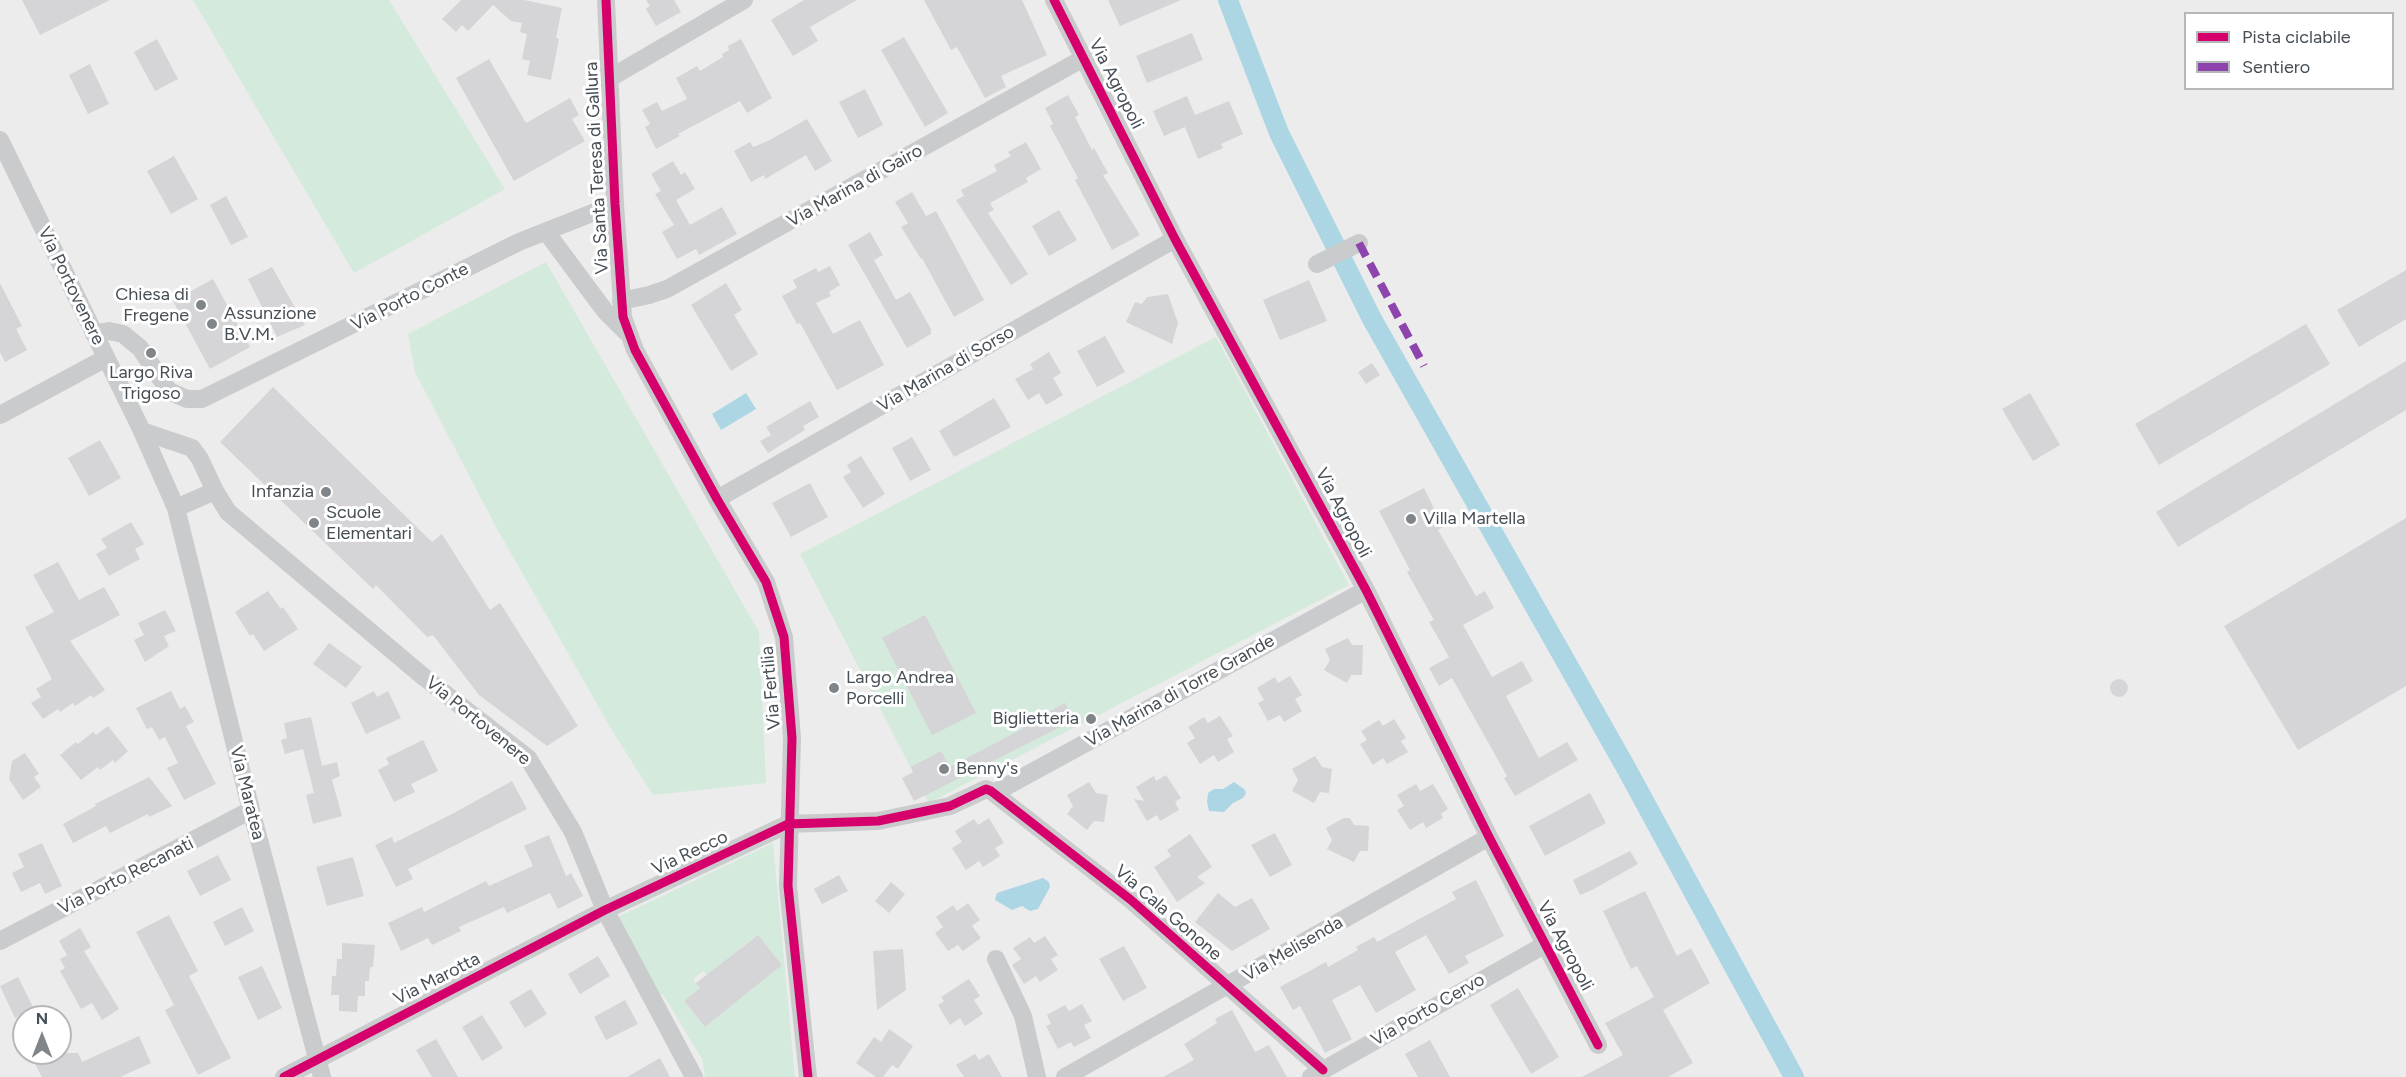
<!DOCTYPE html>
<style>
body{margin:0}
#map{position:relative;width:2406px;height:1077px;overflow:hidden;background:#edecec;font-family:Figtree,sans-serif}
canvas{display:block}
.legend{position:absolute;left:2184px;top:12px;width:210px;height:78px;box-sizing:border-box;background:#fff;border:2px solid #b5b8bb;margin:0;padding:8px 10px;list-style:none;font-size:18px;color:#464e56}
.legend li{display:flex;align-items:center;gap:12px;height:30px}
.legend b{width:30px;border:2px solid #b5b8bb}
.north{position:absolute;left:12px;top:1005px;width:60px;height:60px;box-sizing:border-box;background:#fff;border:2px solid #b5b8bb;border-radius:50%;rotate:0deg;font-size:16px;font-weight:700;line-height:24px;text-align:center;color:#464e56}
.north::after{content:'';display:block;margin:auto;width:21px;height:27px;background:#80858a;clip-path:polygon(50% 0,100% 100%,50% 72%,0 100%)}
</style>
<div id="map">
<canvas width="2406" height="1077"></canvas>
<ul class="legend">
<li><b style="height:8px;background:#d6006c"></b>Pista ciclabile</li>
<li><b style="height:8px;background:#8e44ad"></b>Sentiero</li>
</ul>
<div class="north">N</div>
</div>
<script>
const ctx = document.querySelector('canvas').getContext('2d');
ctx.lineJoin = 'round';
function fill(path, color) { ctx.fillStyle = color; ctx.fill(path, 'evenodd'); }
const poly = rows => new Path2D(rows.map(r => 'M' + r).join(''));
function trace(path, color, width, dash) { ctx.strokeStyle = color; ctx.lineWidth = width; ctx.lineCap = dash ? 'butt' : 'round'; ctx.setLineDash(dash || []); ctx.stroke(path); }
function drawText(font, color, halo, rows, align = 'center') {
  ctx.font = font + ' Figtree,sans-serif'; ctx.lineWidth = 6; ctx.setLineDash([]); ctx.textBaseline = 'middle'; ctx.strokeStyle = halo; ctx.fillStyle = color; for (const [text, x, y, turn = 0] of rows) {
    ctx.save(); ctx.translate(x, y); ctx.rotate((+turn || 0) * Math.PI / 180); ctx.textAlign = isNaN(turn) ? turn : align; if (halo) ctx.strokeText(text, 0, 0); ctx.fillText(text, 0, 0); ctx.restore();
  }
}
const green = poly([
 [193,0,389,0,505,189,354,273],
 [546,262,759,632,766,783,653,795,613,732,496,527,415,372,408,334],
 [1216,337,1349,585,929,803,800,554],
 [773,843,795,1077,705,1077,702,1059,664,996,653,990,618,917],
 [757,935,782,965,705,1027,684,1001,700,988,693,979,703,971,707,975]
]);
const water = poly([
 [746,393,756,409,721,430,712,414],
 [1234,782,1244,789,1246,793,1243,798,1233,803,1224,812,1209,811,1207,802,1208,793,1214,789,1223,789],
 [1043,878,1049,882,1050,887,1038,909,1030,911,1022,906,1012,910,995,900,997,893]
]);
const canal = poly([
 [1228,0,1279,133,1372,319,1625,766,1794,1077]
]);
const building = poly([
 [22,0,110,0,40,35],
 [461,0,524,0,562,8,556,38,559,39,551,80,527,75,530,61,522,59,527,34,520,32,522,23,511,21,493,5,468,31,462,25,456,32,442,19],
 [646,0,674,0,681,12,656,26,646,9,650,6],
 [804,0,857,0,810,27,818,41,793,56,771,20],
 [924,0,1022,0,1047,55,1001,76,1006,87,985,98,957,47,951,50],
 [1108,0,1181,0,1120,26],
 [1192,33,1203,60,1147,83,1136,56],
 [904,37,948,113,925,127,881,50],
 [157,39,178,79,155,91,134,52],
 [741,39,772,98,747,113,740,101,678,134,680,136,656,149,645,127,650,124,642,110,657,102,662,111,687,99,676,78,697,66,700,71,723,57,722,54,729,50,728,46],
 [489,59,526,123,570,98,579,115,572,119,585,141,514,181,456,78],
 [90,64,109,104,88,114,69,75],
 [865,89,883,125,858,138,839,102],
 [1068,95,1079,115,1075,117,1092,150,1094,148,1108,173,1103,175,1140,235,1112,250,1075,180,1078,178,1050,126,1053,124,1045,108],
 [1187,96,1195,115,1229,101,1243,134,1221,144,1223,148,1198,159,1185,127,1164,136,1153,111],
 [807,119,832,161,815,171,806,155,765,179,764,175,751,182,734,151,750,142,753,147,768,141],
 [1026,142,1041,169,1026,178,1028,182,990,203,994,210,988,213,1028,274,1011,285,956,200,964,196,961,190,997,171,994,165,1011,156,1008,152],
 [174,156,198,199,171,214,147,171],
 [673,161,681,175,685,172,695,189,676,200,690,225,722,207,737,234,699,255,696,249,677,259,662,232,674,225,655,194,661,191,651,174],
 [912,192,926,216,936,211,984,300,954,317,922,258,921,259,901,227,908,223,895,202],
 [226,196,248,237,231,245,210,205],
 [1059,210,1077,240,1049,256,1032,226],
 [870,232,883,255,874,260,896,300,910,292,931,329,931,334,907,348,848,245],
 [830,266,840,285,829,292,831,296,816,303,833,334,860,320,884,365,837,390,800,323,797,324,782,296,797,288,793,280,816,268,818,272],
 [272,267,305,325,277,337,248,279],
 [2406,270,2406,319,2359,347,2337,310],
 [213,279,250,347,210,369,173,301],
 [1309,280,1327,321,1280,340,1263,300],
 [0,283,22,326,16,329,27,350,5,362,0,352],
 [726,283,742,310,734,315,758,354,731,371,691,305],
 [1168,294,1178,323,1172,344,1126,322,1135,302,1142,304,1147,297],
 [2306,324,2330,364,2159,465,2135,424],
 [1105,336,1125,372,1097,387,1077,351],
 [1049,352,1061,373,1053,378,1063,395,1046,405,1039,393,1028,400,1015,379,1033,369,1030,364],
 [2406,361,2406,410,2178,547,2156,512],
 [1372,363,1380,375,1366,384,1358,372],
 [273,387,432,542,442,534,490,610,500,603,578,726,547,746,479,695,433,635,427,637,376,585,373,589,220,442],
 [2030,393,2060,445,2033,461,2002,409],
 [994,398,1011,427,954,457,939,431],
 [810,401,819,417,803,426,805,430,768,453,760,441,771,435,766,427],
 [912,437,931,470,910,481,892,448],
 [100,440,121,478,89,496,68,458],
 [861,456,885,494,863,508,843,477,851,472,847,465],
 [810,483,828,517,791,537,772,503],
 [1424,488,1443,527,1438,530,1476,596,1485,591,1494,608,1463,625,1492,677,1522,661,1533,681,1506,696,1539,758,1567,742,1578,760,1515,796,1504,778,1507,776,1452,678,1439,686,1429,668,1449,657,1429,622,1434,620,1407,572,1410,570,1379,511],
 [2406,518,2406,686,2298,750,2224,626],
 [131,522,144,544,135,549,140,559,109,576,96,554,107,548,101,539],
 [58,562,79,600,104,587,120,615,70,641,105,690,93,698,91,695,75,706,73,703,60,712,58,709,43,719,31,703,41,697,36,689,52,679,25,627,54,612,33,575],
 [268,591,281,609,283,607,298,629,264,651,253,634,250,636,235,612],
 [165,610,176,631,164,636,169,646,145,662,134,640,144,635,138,623],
 [925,615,976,713,932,735,882,638],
 [1348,638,1352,645,1363,645,1362,675,1351,675,1347,683,1324,670,1330,660,1325,649],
 [329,643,362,667,346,688,313,664],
 [1290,676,1302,695,1295,699,1302,711,1284,722,1280,715,1268,721,1258,703,1264,700,1257,688,1275,677,1278,683],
 '2110 688a9 9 0 1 1 18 0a9 9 0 1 1-18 0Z',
 [171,691,180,709,185,706,194,722,186,726,216,784,184,800,167,768,178,763,165,737,159,740,152,727,147,729,136,708],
 [374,691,377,697,388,691,401,718,366,734,351,703],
 [1065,703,1074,720,914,801,902,778,913,772,911,767,941,751,950,767,1024,728,1023,726],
 [1220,716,1233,736,1227,739,1234,752,1218,762,1214,755,1200,764,1187,743,1195,738,1188,727,1204,717,1208,723],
 [311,717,322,766,337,762,340,776,332,780,342,816,313,824,306,795,314,793,303,749,285,754,281,740,287,738,284,723],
 [1394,719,1406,738,1401,741,1408,752,1387,764,1383,758,1373,765,1360,744,1367,740,1361,731,1379,720,1383,726],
 [108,726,128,751,115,763,113,760,100,770,98,767,81,780,60,755,76,742,78,744,93,732,96,735],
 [423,740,438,771,411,784,415,792,394,802,378,770,389,764,386,758],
 [25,753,39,774,34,777,41,787,23,800,9,779,12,761],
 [1315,756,1322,767,1332,769,1329,793,1320,792,1314,803,1292,791,1298,780,1292,769],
 [1166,775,1181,798,1175,802,1179,810,1160,821,1157,815,1147,821,1134,799,1144,801,1136,787,1154,776,1156,781],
 [149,777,172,806,149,817,148,814,110,833,106,826,73,843,63,824,96,806,95,804],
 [512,781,527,809,408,869,413,879,396,887,375,845,392,837,394,843,452,814],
 [1089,782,1096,793,1108,795,1104,822,1094,821,1087,830,1067,814,1073,806,1067,795],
 [1416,784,1420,791,1433,784,1448,809,1441,814,1443,818,1426,828,1423,822,1410,830,1397,810,1404,806,1397,795],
 [1590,793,1606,823,1545,856,1529,826],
 [989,818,1004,843,995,848,1000,856,983,867,979,861,966,870,952,848,962,842,955,831,974,819,978,825],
 [1344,818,1350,818,1354,825,1369,826,1368,851,1360,851,1354,862,1327,849,1332,840,1326,828],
 [1275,833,1292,865,1270,877,1251,845],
 [1190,834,1212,867,1197,877,1205,883,1177,902,1154,867,1171,856,1167,850],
 [549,835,566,876,571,873,583,896,558,909,550,893,507,913,504,907,459,927,461,931,432,945,428,938,401,951,388,923,422,907,424,912,486,881,489,886,533,866,524,846],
 [42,843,62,886,45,894,40,883,21,892,12,873,24,867,18,854],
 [1630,851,1638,864,1592,890,1580,895,1573,880],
 [218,855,231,880,200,896,187,871],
 [353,857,364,896,327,906,316,867],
 [839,875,848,891,822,904,814,889],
 [1476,880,1504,936,1465,956,1469,963,1449,974,1426,935,1395,952,1416,990,1376,1013,1360,985,1332,1000,1352,1039,1325,1053,1300,1006,1293,1010,1280,987,1326,962,1328,967,1358,950,1356,947,1374,937,1377,942,1456,899,1452,892],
 [891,882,905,894,889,913,875,901],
 [1645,891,1677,956,1691,948,1710,983,1663,1010,1693,1063,1668,1077,1582,1077,1623,1055,1605,1023,1654,997,1637,966,1631,969,1603,911],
 [1218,893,1235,907,1252,898,1270,929,1232,951,1195,922],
 [968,903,980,920,972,926,981,938,963,951,958,945,948,951,935,933,943,927,936,917,953,905,957,911],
 [242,907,254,931,225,946,213,922],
 [169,915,198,971,189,976,231,1058,198,1075,165,1010,174,1005,136,932],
 [80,928,91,947,84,951,119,1009,102,1020,92,1003,81,1009,60,971,65,968,60,959,67,955,59,941],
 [758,935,782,965,705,1027,684,1001,700,988,696,983],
 [1045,936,1058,955,1051,959,1058,970,1040,982,1036,976,1024,984,1012,965,1021,959,1013,948,1030,937,1034,943],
 [342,943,375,945,373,967,370,967,369,981,365,981,365,996,358,996,357,1012,339,1011,339,995,331,995,332,976,336,976,337,959,342,959],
 [1124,946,1147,988,1123,1001,1099,959],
 [903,949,906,990,877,1010,873,951],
 [598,956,610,976,580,994,568,974],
 [262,966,282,1008,258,1020,238,977],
 [18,977,34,1009,15,1018,0,986],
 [969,979,980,996,974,1000,983,1014,965,1026,960,1018,950,1025,938,1005,944,1001,941,997],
 [1518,988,1559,1057,1531,1074,1490,1005],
 [531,989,547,1014,525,1028,509,1002],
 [625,1000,638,1024,606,1040,594,1017],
 [1082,1004,1092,1021,1084,1025,1091,1038,1074,1047,1071,1042,1058,1049,1046,1026,1051,1024,1047,1015,1065,1005,1069,1011],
 [1232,1010,1255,1052,1269,1045,1287,1077,1163,1077,1194,1060,1184,1044,1217,1023,1215,1019],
 [482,1015,503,1048,482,1061,462,1027],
 [889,1029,913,1046,898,1069,892,1065,883,1077,876,1077,856,1063,874,1037,881,1042],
 [139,1036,151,1063,120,1077,42,1077,29,1053,78,1053,82,1062],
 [436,1039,458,1077,432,1077,416,1050],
 [1430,1040,1450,1077,1418,1077,1405,1054],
 [975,1054,979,1060,989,1054,1002,1077,964,1077,956,1065],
 [660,1058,670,1077,627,1077]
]);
const minor = poly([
 [606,0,615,204,623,317,635,350,717,499,766,582,784,637,792,738,788,886,808,1077],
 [1054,0,1175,239,1366,590,1489,837,1598,1045],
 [610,78,744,0],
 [0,140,142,431,176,508,251,810,322,1077],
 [547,233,605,311,626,332],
 [1317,264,1359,243],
 [621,301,649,295,667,289,1084,58],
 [94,334,109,331,123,334,140,348,169,391,187,399,202,399,519,242,615,204],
 [0,415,106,358],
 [142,431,192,448,200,459,215,491,176,508],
 [215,491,228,512,425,678,528,758,573,832,605,910,694,1077],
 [717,499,1175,239],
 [994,793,1366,590],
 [0,941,251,810],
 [996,959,1023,1016,1037,1077],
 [284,1077,605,910,788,824,878,821,950,806,986,789,991,791,1131,900,1323,1070],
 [1065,1077,1489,837],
 [1311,1077,1546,944]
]);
const quiet = poly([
 [1359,243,1424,366]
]);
const cycleway = poly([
 [606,0,615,204,623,317,635,350,717,499,766,582,784,637,792,738,788,886,808,1077],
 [1054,0,1175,239,1366,590,1489,837,1598,1045],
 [284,1077,605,910,788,824,878,821,950,806,986,789,991,791,1131,900,1323,1070]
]);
const markers = [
 [201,305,6,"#80858a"],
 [212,324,6,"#80858a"],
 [151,353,6,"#80858a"],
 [326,492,6,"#80858a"],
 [1411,519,6,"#80858a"],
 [314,523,6,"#80858a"],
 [834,688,6,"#80858a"],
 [1091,719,6,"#80858a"],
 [944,769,6,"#80858a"]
];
const streetNames = [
 ["Via Agropoli",1116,84,63],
 ["Via Santa Teresa di Gallura",597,168,-93],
 ["Via Marina di Gairo",855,186,-29],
 ["Via Portovenere",71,286,64],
 ["Via Porto Conte",410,297,-27],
 ["Via Marina di Sorso",946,369,-30],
 ["Via Agropoli",1343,513,62],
 ["Via Fertilia",771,688,-95],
 ["Via Marina di Torre Grande",1180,691,-29],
 ["Via Portovenere",478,721,39],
 ["Via Maratea",247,793,76],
 ["Via Recco",690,853,-25],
 ["Via Porto Recanati",126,876,-27],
 ["Via Cala Gonone",1168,913,41],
 ["Via Agropoli",1565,946,62],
 ["Via Melisenda",1293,949,-30],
 ["Via Marotta",437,979,-27],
 ["Via Porto Cervo",1428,1010,-30]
];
const poiNames = [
 ["Chiesa di",189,295,"right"],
 ["Fregene",189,316,"right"],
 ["Assunzione",224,314],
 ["B.V.M.",224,335],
 ["Largo Riva",151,373,"center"],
 ["Trigoso",151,394,"center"],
 ["Infanzia",314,492,"right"],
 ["Scuole",326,513],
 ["Elementari",326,534],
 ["Villa Martella",1423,519],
 ["Largo Andrea",846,678],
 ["Porcelli",846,699],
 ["Biglietteria",1079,719,"right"],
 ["Benny's",956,769]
];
fill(green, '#d3eadd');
fill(water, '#acd6e4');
trace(canal, '#acd6e4', 20);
fill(building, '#d5d4d7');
trace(minor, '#c9cbcd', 18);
trace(quiet, '#8e44ad', 8, [15, 8]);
trace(cycleway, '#d6006c', 9);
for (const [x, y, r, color] of markers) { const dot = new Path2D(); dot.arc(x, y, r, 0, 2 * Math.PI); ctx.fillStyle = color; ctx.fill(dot); trace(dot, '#fff', 2); }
drawText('18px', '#464e56', '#fff', streetNames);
drawText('18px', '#464e56', '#fff', poiNames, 'left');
</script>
